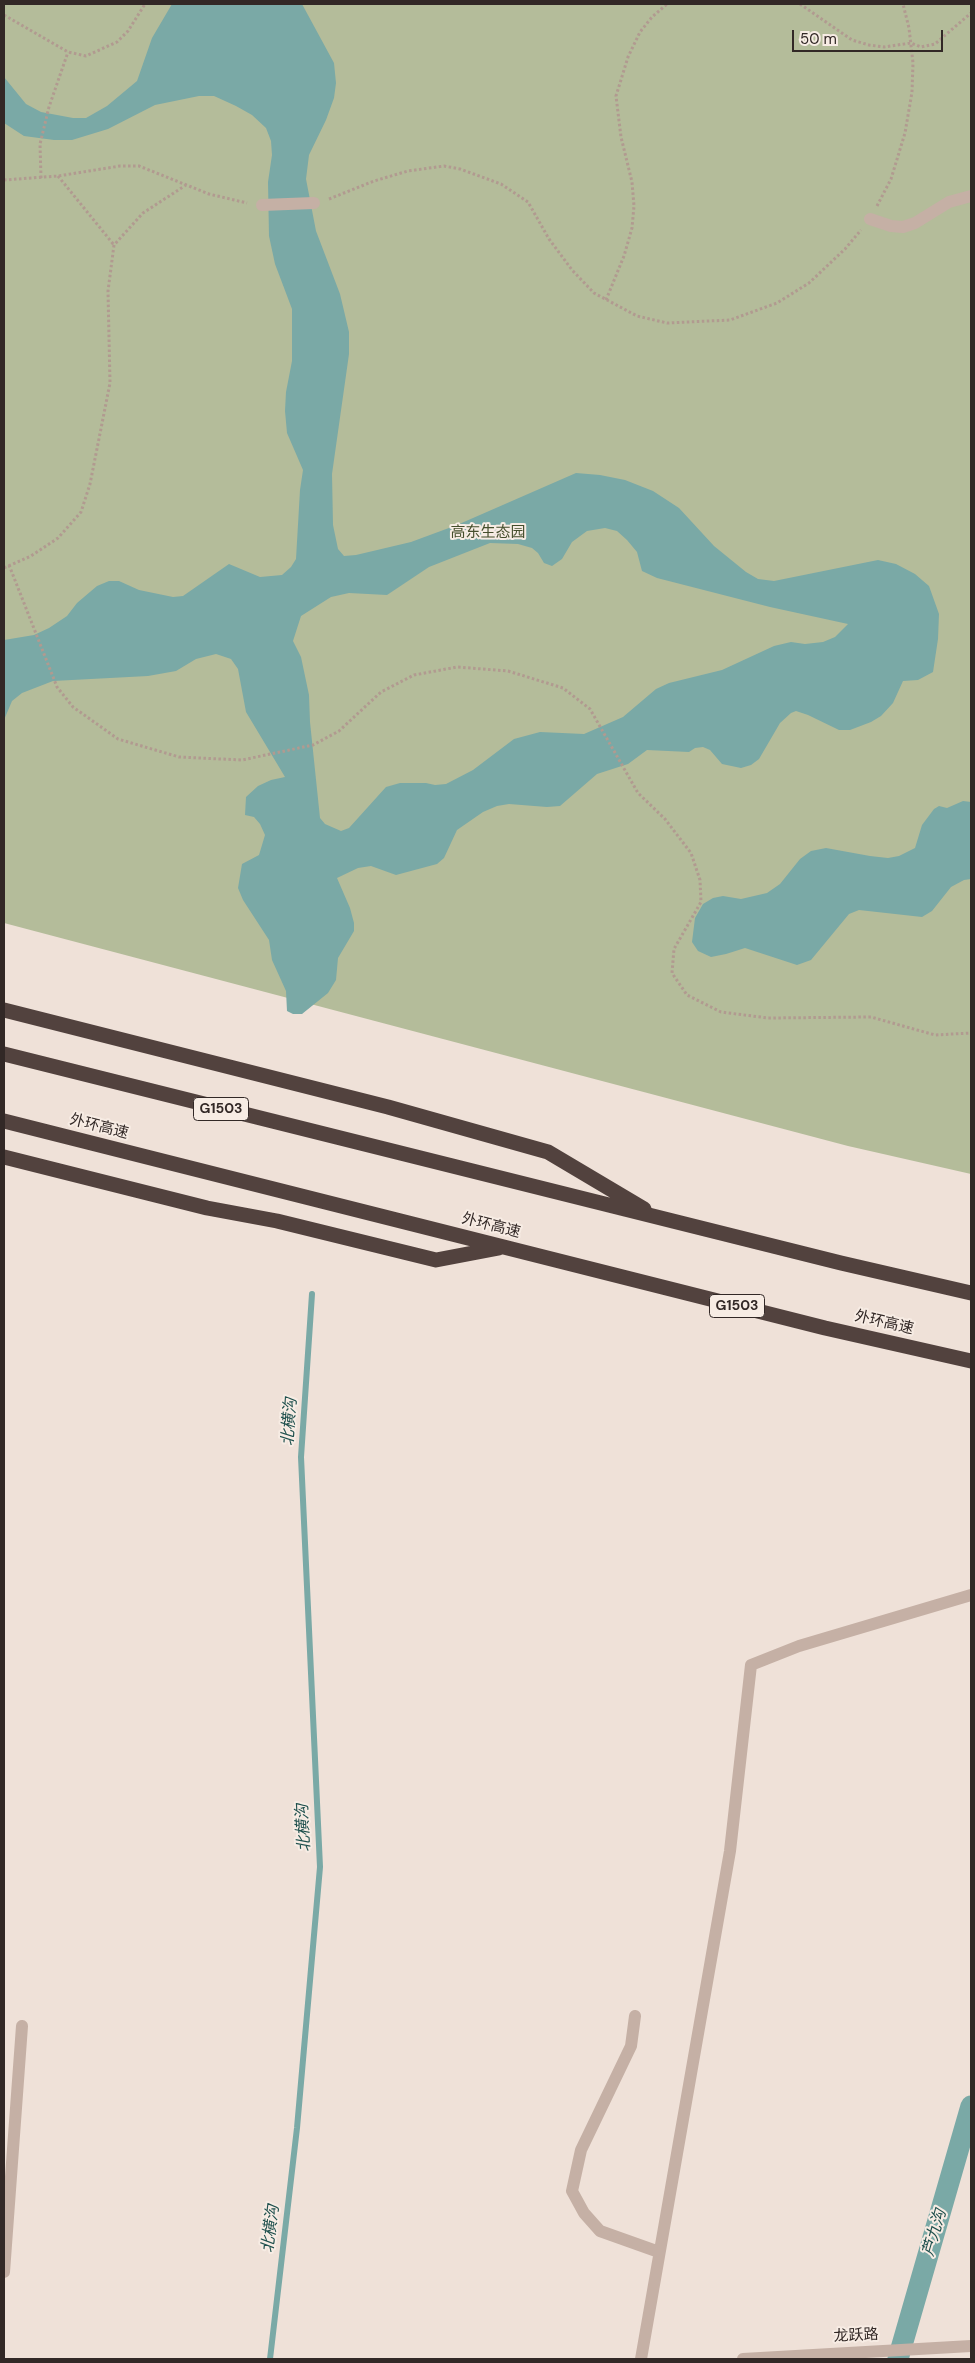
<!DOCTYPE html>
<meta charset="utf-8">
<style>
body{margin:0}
#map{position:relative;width:975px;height:2363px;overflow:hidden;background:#efe1d8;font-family:"DM Sans",sans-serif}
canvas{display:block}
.frame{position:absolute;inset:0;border:5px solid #322826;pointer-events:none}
.scale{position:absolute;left:792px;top:30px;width:151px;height:22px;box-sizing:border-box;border:2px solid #322826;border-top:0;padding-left:6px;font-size:15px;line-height:18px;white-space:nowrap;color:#322826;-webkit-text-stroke:4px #f7ece4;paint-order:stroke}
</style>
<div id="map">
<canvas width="975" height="2363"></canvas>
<div class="frame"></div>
<div class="scale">50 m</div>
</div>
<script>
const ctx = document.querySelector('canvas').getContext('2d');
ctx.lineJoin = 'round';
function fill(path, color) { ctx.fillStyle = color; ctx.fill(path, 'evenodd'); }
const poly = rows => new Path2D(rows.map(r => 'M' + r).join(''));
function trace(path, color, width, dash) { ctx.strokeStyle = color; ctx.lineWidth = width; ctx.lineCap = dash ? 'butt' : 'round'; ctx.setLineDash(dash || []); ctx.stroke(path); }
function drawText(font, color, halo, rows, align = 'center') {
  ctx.font = font + ' "DM Sans","Noto Sans SC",sans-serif'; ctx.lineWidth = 4; ctx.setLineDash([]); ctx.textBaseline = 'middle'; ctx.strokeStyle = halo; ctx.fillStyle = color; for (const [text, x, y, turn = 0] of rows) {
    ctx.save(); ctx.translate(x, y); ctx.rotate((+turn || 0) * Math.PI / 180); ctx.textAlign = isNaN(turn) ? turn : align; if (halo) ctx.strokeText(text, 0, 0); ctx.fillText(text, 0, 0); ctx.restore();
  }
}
const green = poly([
 [4,4,971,4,971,1174,848,1146,4,923]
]);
const water = poly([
 [172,4,302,4,334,63,336,83,334,98,326,120,309,155,306,179,316,231,340,294,349,332,349,354,332,474,333,525,338,549,344,556,356,555,411,542,457,525,576,473,600,475,625,480,653,491,679,508,714,546,746,572,758,579,774,581,878,560,896,564,915,574,929,586,939,614,938,639,933,672,918,680,903,681,893,703,881,716,871,722,850,730,839,730,808,715,796,711,791,713,780,723,759,759,751,765,741,768,722,764,710,750,703,747,695,748,689,752,647,750,628,764,597,774,560,806,547,807,509,804,497,806,483,812,457,830,444,858,437,864,396,875,371,866,358,868,337,878,350,908,354,923,354,931,338,958,336,980,328,993,302,1014,293,1014,287,1011,286,991,272,960,269,940,243,900,238,888,242,864,259,855,265,835,260,824,254,817,245,815,246,797,258,786,271,780,285,777,246,712,238,669,231,659,216,654,196,659,176,671,148,676,53,681,22,693,12,701,4,720,4,640,34,635,49,628,67,616,77,603,97,586,109,581,119,581,139,590,173,597,183,596,229,564,260,577,282,575,291,567,296,559,300,490,303,470,287,433,285,411,286,392,292,361,292,309,275,264,269,236,268,182,272,155,271,141,266,128,252,115,236,106,214,96,199,96,155,105,108,129,72,140,54,140,24,136,4,123,4,77,26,104,41,112,73,118,86,118,107,106,137,81,152,38],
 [605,528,617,531,627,540,637,552,642,571,657,578,770,607,848,624,835,637,823,642,805,644,791,642,774,646,722,670,669,683,656,689,623,717,584,734,540,732,514,739,473,770,446,784,435,785,426,783,400,783,386,787,349,828,341,831,325,824,320,818,310,722,309,695,301,657,293,641,301,616,331,597,349,593,387,595,429,567,490,543,518,544,532,548,538,553,544,563,552,566,562,559,572,542,587,531],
 [963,801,971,802,971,879,964,880,951,887,932,911,922,917,859,910,849,914,811,960,797,965,745,948,726,954,711,957,698,951,692,942,695,918,703,904,713,898,723,896,741,899,767,893,780,884,800,859,811,851,826,848,870,856,888,858,899,856,915,848,922,825,934,809,939,806,947,808]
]);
const stream = poly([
 [270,2359,297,2128,320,1867,301,1457,312,1294]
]);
const canal = poly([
 [898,2359,971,2106]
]);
const path = poly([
 [800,4,852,40,869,45,884,47,911,43,921,47,935,44,971,13],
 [4,15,68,52,86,56,117,42,128,31,145,4],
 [58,176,114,245],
 [41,178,40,144,49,107,68,52],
 [4,180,58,176,120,166,139,166,209,194,247,203],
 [329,199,374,181,408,171,444,166,460,169,501,184,528,202,549,239,572,270,594,293,637,316,667,323,730,320,777,303,809,283,845,249,861,230],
 [877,206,891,179,905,133,912,92,913,63,909,28,903,4],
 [606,300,624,256,632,228,634,206,632,182,621,137,616,96,628,57,640,32,652,17,667,4],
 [9,565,57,687,73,707,118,739,179,757,242,760,313,745,339,731,381,692,414,675,457,667,508,671,563,688,590,709,638,793,665,819,691,853,700,880,701,902,674,949,672,973,687,995,721,1012,768,1018,871,1017,935,1035,971,1033],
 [4,568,31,556,58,538,81,512,90,484,110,383,108,291,114,245,143,213,186,185]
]);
const minor = poly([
 [262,205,314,203],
 [870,219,891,226,903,227,915,223,949,202,971,196],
 [635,2016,631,2046,581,2150,572,2191,584,2213,600,2231,659,2252],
 [4,2272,22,2026],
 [641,2359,730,1851,751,1665,799,1646,971,1595],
 [743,2359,971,2346]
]);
const highway = poly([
 [4,1010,388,1107,548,1152,644,1209],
 [4,1054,841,1263,971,1293],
 [4,1121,825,1328,971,1361],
 [4,1157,207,1208,277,1221,436,1260,499,1248]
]);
const shields = [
 [221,1109,55],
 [737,1306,55]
];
const shieldNames = [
 ["G1503",221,1109],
 ["G1503",737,1306]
];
const parkNames = [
 ["高东生态园",488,533]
];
const streetNames = [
 ["外环高速",99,1127,14],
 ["外环高速",491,1226,14],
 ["外环高速",884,1323,13],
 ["龙跃路",856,2336,-3]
];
const waterNames = [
 ["北横沟",290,1422,-86],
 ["北横沟",304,1828,-93],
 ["北横沟",271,2229,-83],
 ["芦九沟",935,2233,-74]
];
fill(green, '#b4bc9a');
fill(water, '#7aa9a6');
trace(stream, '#7aa9a6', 6);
trace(canal, '#7aa9a6', 21);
trace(path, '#b19a90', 3, [2.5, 2.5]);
trace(minor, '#c5b0a5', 12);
trace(highway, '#52423e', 15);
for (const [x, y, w] of shields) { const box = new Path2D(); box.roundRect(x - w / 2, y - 11.5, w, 23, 4); ctx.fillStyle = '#f7ece4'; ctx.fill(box); trace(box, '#322826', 1); }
drawText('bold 14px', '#322826', null, shieldNames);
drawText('15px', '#454e2c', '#f7ece4', parkNames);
drawText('15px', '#322826', '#f7ece4', streetNames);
drawText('italic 16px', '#1f504d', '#f7ece4', waterNames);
</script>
